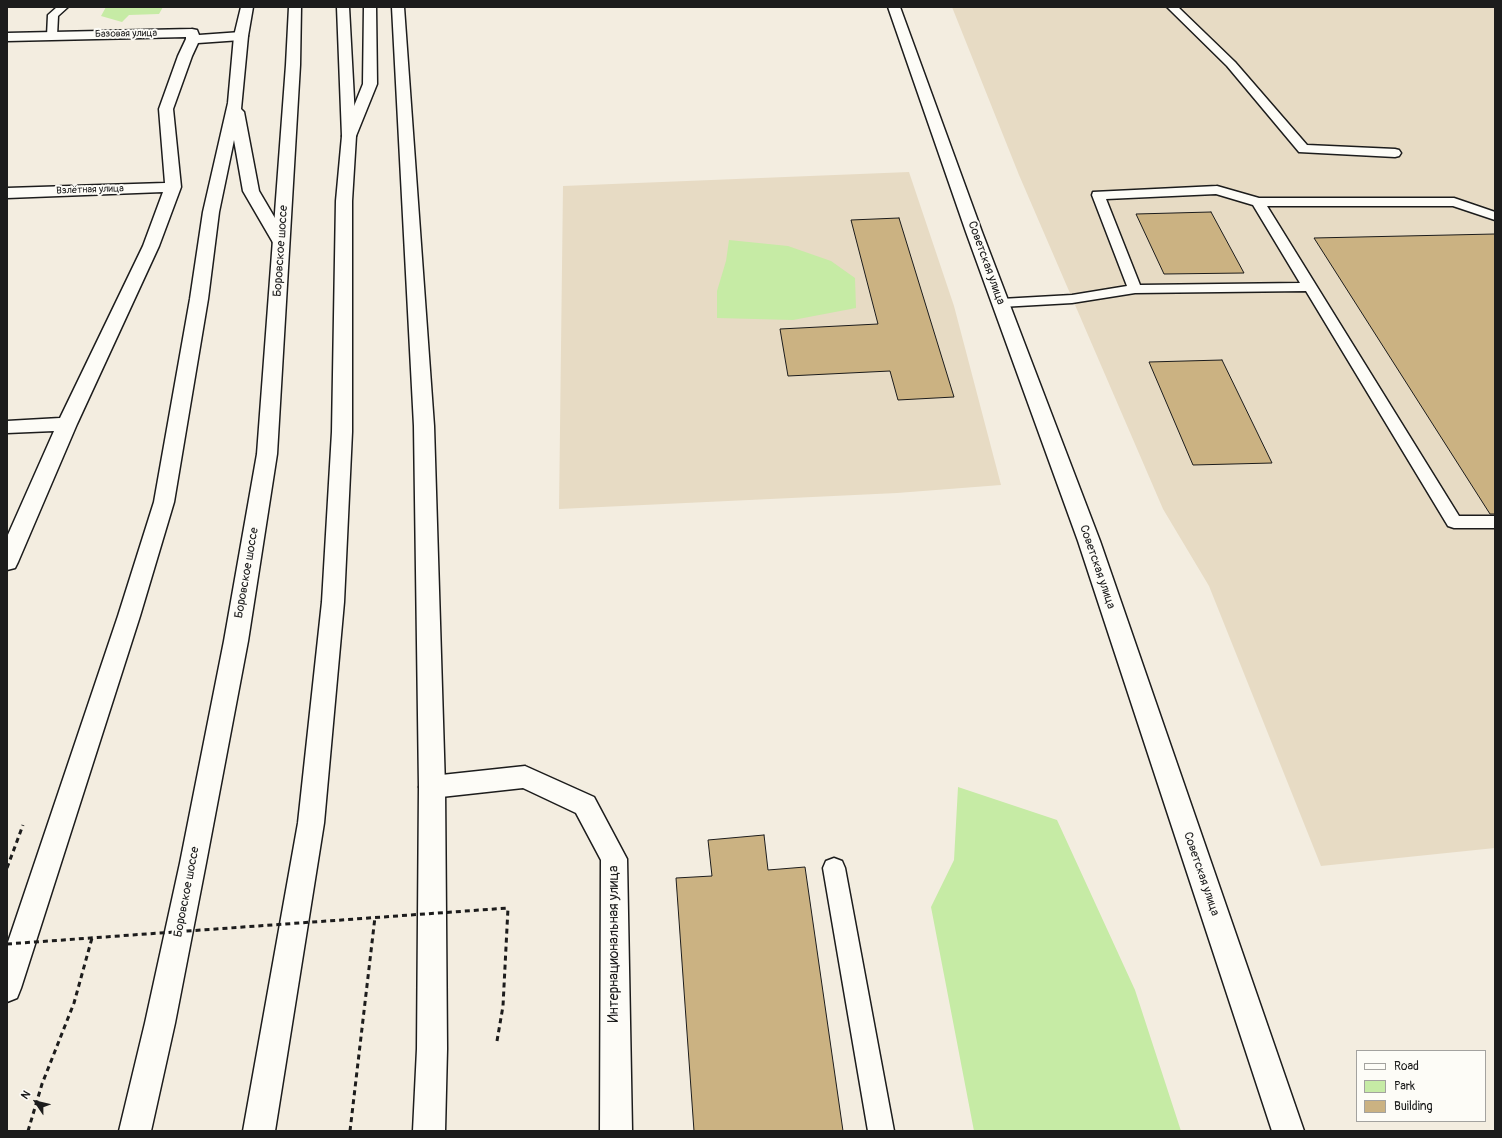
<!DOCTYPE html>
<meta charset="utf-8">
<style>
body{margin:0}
#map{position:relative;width:1502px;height:1138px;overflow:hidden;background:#f3ede0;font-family:Pangolin,sans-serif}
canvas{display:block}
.frame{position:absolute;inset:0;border:8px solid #1c1c1c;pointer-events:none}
.legend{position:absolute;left:1356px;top:1050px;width:130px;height:72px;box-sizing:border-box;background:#fdfcf7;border:1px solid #a3a29f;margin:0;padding:5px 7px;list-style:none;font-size:12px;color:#1c1c1c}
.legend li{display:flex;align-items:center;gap:8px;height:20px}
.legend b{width:20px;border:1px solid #a3a29f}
.north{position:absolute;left:16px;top:1082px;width:40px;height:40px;-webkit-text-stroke:3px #fdfcf7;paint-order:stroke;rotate:305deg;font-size:11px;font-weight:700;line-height:16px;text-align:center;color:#1c1c1c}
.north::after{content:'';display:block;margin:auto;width:14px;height:18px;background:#1c1c1c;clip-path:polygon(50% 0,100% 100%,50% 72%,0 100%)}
</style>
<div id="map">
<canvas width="1502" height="1138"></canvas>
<div class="frame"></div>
<ul class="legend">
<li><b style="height:5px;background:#fdfcf7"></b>Road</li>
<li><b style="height:11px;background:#c6eba5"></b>Park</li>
<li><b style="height:11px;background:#cbb282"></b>Building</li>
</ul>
<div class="north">N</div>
</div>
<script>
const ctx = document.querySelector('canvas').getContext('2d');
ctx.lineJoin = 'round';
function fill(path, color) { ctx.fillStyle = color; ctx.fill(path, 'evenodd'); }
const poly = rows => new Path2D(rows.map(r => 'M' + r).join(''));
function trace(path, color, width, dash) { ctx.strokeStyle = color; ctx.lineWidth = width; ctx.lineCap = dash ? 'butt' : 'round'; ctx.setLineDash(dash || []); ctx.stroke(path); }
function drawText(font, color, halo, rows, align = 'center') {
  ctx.font = font + ' Pangolin,sans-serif'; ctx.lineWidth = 4; ctx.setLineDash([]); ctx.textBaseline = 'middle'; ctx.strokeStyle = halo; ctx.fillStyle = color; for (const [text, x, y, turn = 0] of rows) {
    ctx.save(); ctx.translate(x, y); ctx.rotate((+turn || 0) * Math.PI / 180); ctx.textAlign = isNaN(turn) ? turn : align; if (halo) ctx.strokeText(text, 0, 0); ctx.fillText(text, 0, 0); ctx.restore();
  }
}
const built = poly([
 [952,7,1495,7,1495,848,1321,866,1209,586,1163,509,1019,175],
 [909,172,954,306,1001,485,897,493,559,509,563,186]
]);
const green = poly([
 [106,7,163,7,159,14,129,15,122,22,101,16],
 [729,240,788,246,831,261,855,278,856,308,793,320,717,318,717,291,726,261],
 [958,787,1057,820,1135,990,1181,1131,974,1131,931,907,954,860]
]);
const building = poly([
 [1211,212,1244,273,1164,274,1136,214,1211,212],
 [899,218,954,397,898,400,890,371,788,376,780,329,878,324,851,220,899,218],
 [1495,234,1495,514,1490,514,1314,238,1495,234],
 [1222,360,1272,463,1193,465,1149,362,1222,360],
 [764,835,768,870,805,867,843,1131,694,1131,676,878,712,876,708,840,764,835]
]);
const path = poly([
 [7,868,23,825],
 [497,1041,503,1006,508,908],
 [28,1131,42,1084,74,1003,92,938],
 [350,1131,375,917]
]);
const service = poly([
 [57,7,68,7,58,16,57,36,52,39,47,36,48,15,57,7],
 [1167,7,1178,7,1235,62,1307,145,1395,149,1399,150,1401,153,1399,156,1395,157,1299,152,1227,66,1167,7],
 [1217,186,1259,198,1454,198,1495,212,1495,220,1453,206,1267,206,1459,516,1495,516,1495,528,1454,528,1448,526,1306,291,1135,293,1072,303,1001,307,996,306,994,303,996,300,1001,299,1072,295,1127,286,1092,195,1093,192,1217,186],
 [1216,194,1253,205,1300,283,1140,285,1106,199,1216,194],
 [834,858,842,861,845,868,894,1131,868,1131,823,868,826,861,834,858]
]);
const minor = poly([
 [888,7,900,7,982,232,1100,541,1304,1131,1272,1131,1078,541,966,232,888,7],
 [192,29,197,30,199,35,241,32,246,33,248,36,246,39,241,40,198,43,192,56,173,109,181,187,159,246,77,424,18,562,15,568,7,570,7,537,54,431,7,433,7,421,60,418,143,246,163,192,7,198,7,188,165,183,159,109,178,56,186,39,186,37,7,41,7,33,192,29],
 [525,766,594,797,627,859,632,1131,600,1131,601,860,576,813,523,788,432,798,423,795,419,787,423,779,432,776,525,766]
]);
const tertiary = poly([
 [241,7,253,7,248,36,241,109,244,112,259,191,289,242,287,246,281,247,275,246,243,191,234,140,219,212,208,299,174,502,140,616,21,988,17,998,7,1002,7,945,118,616,154,502,190,299,203,212,228,103,234,36,241,7],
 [364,7,376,7,377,84,356,136,354,139,349,140,344,139,342,136,363,84,364,7],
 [392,7,404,7,434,426,445,787,447,1049,445,1131,413,1131,417,1049,419,787,414,426,392,7]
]);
const primary = poly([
 [289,7,301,7,300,65,277,454,248,641,206,863,175,1023,151,1131,119,1131,145,1023,180,863,224,641,257,454,286,65,289,7],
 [337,7,349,7,356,136,352,201,352,432,344,602,324,823,275,1131,243,1131,298,823,322,602,332,432,336,201,342,136,337,7]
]);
const pathBridge = poly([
 [7,944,508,908]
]);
const farStreetnames = [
 ["Базовая улица",126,34,-1],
 ["Взлётная улица",90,190,-2]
];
const streetNames = [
 ["Боровское шоссе",281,251,-86],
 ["Советская улица",986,263,70],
 ["Советская улица",1097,567,71],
 ["Боровское шоссе",247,573,-80],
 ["Советская улица",1201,874,71],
 ["Боровское шоссе",187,892,-79]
];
const nearStreetnames = [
 ["Интернациональная улица",614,944,-90]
];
fill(built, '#e7dbc4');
fill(green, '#c6eba5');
fill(building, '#cbb282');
trace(building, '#1c1c1c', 1);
trace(service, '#1c1c1c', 3);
trace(minor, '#1c1c1c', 3);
trace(tertiary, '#1c1c1c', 3);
trace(primary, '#1c1c1c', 3);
trace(path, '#1c1c1c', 3, [5, 4]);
fill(service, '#fdfcf7');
fill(minor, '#fdfcf7');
fill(tertiary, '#fdfcf7');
fill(primary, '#fdfcf7');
trace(pathBridge, '#1c1c1c', 3, [5, 4]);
drawText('10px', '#1c1c1c', '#fdfcf7', farStreetnames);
drawText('12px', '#1c1c1c', '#fdfcf7', streetNames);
drawText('14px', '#1c1c1c', '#fdfcf7', nearStreetnames);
</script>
